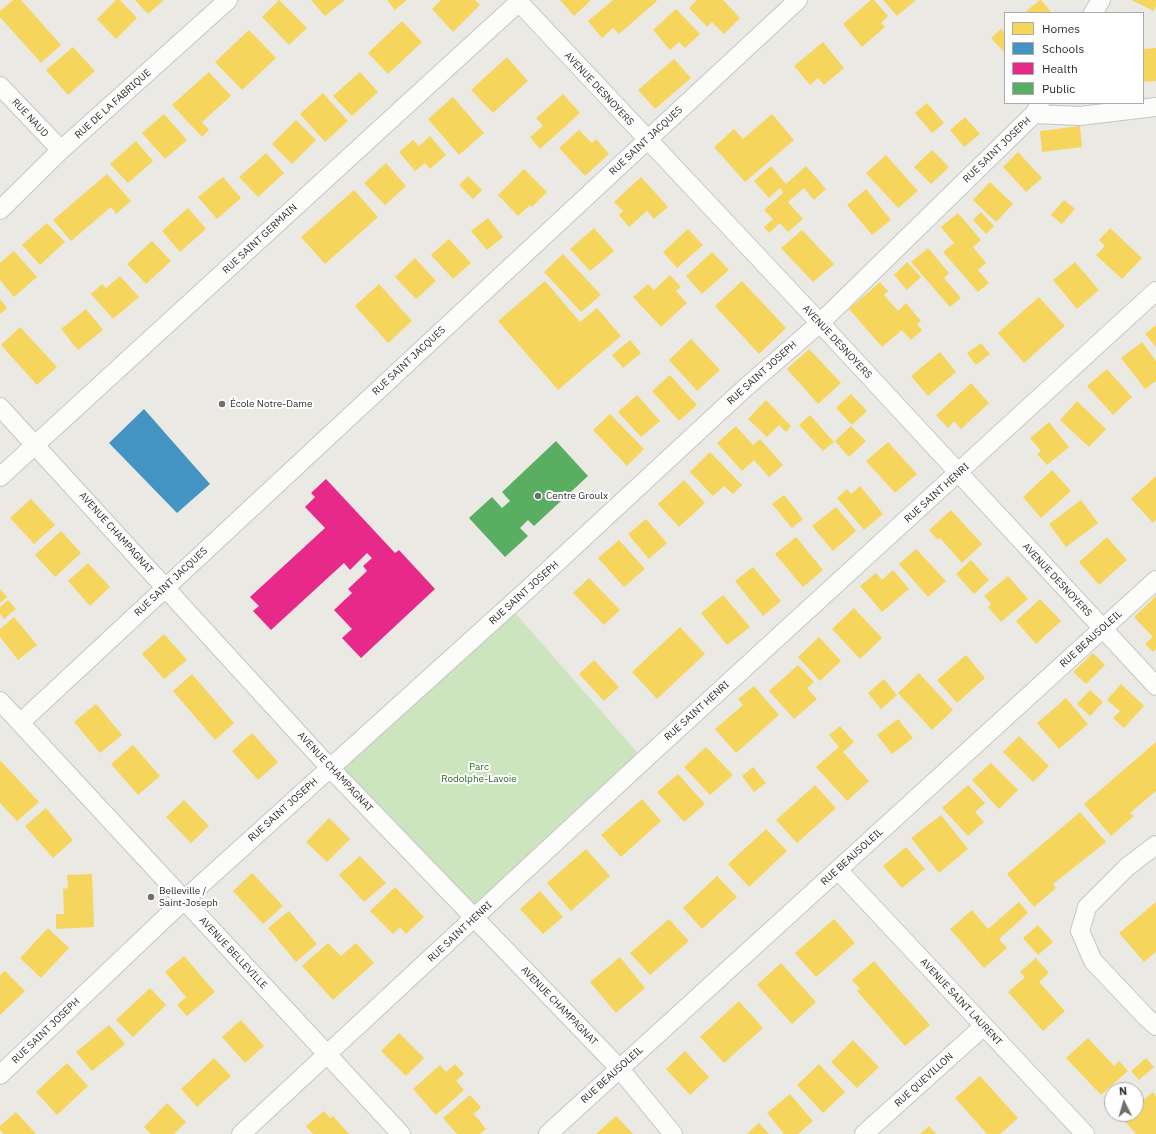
<!DOCTYPE html>
<meta charset="utf-8">
<style>
body{margin:0}
#map{position:relative;width:1156px;height:1134px;overflow:hidden;background:#ebe9e4;font-family:"IBM Plex Sans",sans-serif}
canvas{display:block}
.legend{position:absolute;left:1004px;top:12px;width:140px;height:92px;box-sizing:border-box;background:#fff;border:1px solid #ababab;margin:0;padding:5px 7px;list-style:none;font-size:12px;color:#2e2e2e}
.legend li{display:flex;align-items:center;gap:8px;height:20px}
.legend b{width:20px;border:1px solid #ababab}
.north{position:absolute;left:1104px;top:1082px;width:40px;height:40px;box-sizing:border-box;background:#fff;border:1px solid #ababab;border-radius:50%;rotate:355deg;font-size:11px;font-weight:700;line-height:16px;text-align:center;color:#2e2e2e}
.north::after{content:'';display:block;margin:auto;width:14px;height:18px;background:#706f6e;clip-path:polygon(50% 0,100% 100%,50% 72%,0 100%)}
</style>
<div id="map">
<canvas width="1156" height="1134"></canvas>
<ul class="legend">
<li><b style="height:11px;background:#f6d55c"></b>Homes</li>
<li><b style="height:11px;background:#4393c3"></b>Schools</li>
<li><b style="height:11px;background:#e7298a"></b>Health</li>
<li><b style="height:11px;background:#5aae61"></b>Public</li>
</ul>
<div class="north">N</div>
</div>
<script>
const ctx = document.querySelector('canvas').getContext('2d');
ctx.lineJoin = 'round';
function fill(path, color) { ctx.fillStyle = color; ctx.fill(path, 'evenodd'); }
const poly = rows => new Path2D(rows.map(r => 'M' + r).join(''));
function trace(path, color, width, dash) { ctx.strokeStyle = color; ctx.lineWidth = width; ctx.lineCap = dash ? 'butt' : 'round'; ctx.setLineDash(dash || []); ctx.stroke(path); }
function drawText(font, color, halo, rows, align = 'center') {
  ctx.font = font + ' "IBM Plex Sans",sans-serif'; ctx.lineWidth = 4; ctx.setLineDash([]); ctx.textBaseline = 'middle'; ctx.strokeStyle = halo; ctx.fillStyle = color; for (const [text, x, y, turn = 0] of rows) {
    ctx.save(); ctx.translate(x, y); ctx.rotate((+turn || 0) * Math.PI / 180); ctx.textAlign = isNaN(turn) ? turn : align; if (halo) ctx.strokeText(text, 0, 0); ctx.fillText(text, 0, 0); ctx.restore();
  }
}
const green = poly([
 [509,606,644,760,475,918,330,768]
]);
const homes = poly([
 [13,0,21,0,61,45,41,63,0,17,0,11],
 [116,0,120,0,137,18,116,39,97,19],
 [135,0,164,0,148,14],
 [279,0,307,28,289,45,262,17],
 [311,0,345,0,325,16],
 [387,0,407,0,395,10],
 [441,0,475,0,480,5,453,32,432,9],
 [560,0,591,0,574,16],
 [613,0,656,0,657,1,619,34,613,28,602,38,588,21],
 [697,0,723,0,740,18,724,34,712,22,707,27,689,8],
 [871,0,874,0,888,16,881,23,885,27,862,47,843,24],
 [883,0,916,0,897,16],
 [1041,0,1052,13,1024,13,1040,0],
 [1131,0,1156,0,1156,6,1154,11],
 [676,9,700,34,685,48,679,42,670,50,653,30],
 [402,21,422,42,388,74,368,53],
 [1001,29,1005,33,1005,53,991,38],
 [249,30,276,58,242,90,215,62],
 [823,42,844,68,824,85,818,78,810,85,794,66],
 [73,47,95,71,68,95,46,70],
 [1156,48,1156,81,1143,82,1143,49],
 [507,57,528,81,493,113,471,90],
 [674,59,691,78,655,109,638,90],
 [209,72,231,96,202,122,209,130,202,137,172,105],
 [360,72,378,92,352,116,333,96],
 [323,93,348,121,325,142,300,114],
 [563,94,580,113,540,149,530,137,543,126,536,118],
 [453,97,484,133,459,155,428,119],
 [927,103,944,123,932,133,915,113],
 [164,114,187,140,165,159,142,133],
 [772,114,794,140,745,182,714,147,734,129,743,139],
 [965,117,980,134,964,147,950,130],
 [296,120,316,140,292,164,272,144],
 [1080,126,1082,147,1042,152,1040,131],
 [579,130,592,143,596,139,609,154,585,176,559,148],
 [430,136,446,155,430,169,425,163,415,171,399,152,413,140,419,146],
 [136,141,153,161,128,183,110,164],
 [932,150,949,167,931,184,914,167],
 [1018,152,1042,178,1026,192,1003,167],
 [266,153,284,173,258,197,239,177],
 [886,155,918,191,898,208,866,173],
 [386,163,406,186,385,205,364,183],
 [771,166,786,184,806,166,826,189,814,200,804,188,788,202,803,219,788,232,780,223,769,233,764,227,773,219,764,210,783,193,780,188,769,198,754,181],
 [524,169,547,192,532,207,530,205,518,216,498,195],
 [107,174,131,201,116,214,111,207,71,241,53,220],
 [468,176,482,190,473,199,459,185],
 [223,177,241,198,217,219,198,197],
 [641,177,668,207,654,219,647,211,629,227,619,215,623,211,614,202],
 [990,182,1013,204,996,222,973,200],
 [866,189,891,220,872,235,847,205],
 [354,190,378,217,325,264,301,237],
 [1064,200,1075,209,1062,224,1051,215],
 [188,208,206,229,180,252,162,231],
 [981,212,994,226,986,234,973,220],
 [958,213,981,240,973,247,986,263,978,270,989,283,978,292,943,252,954,243,941,227],
 [488,218,503,237,487,250,471,231],
 [47,223,65,242,40,265,22,245],
 [594,228,614,251,590,271,570,249],
 [1110,228,1142,258,1122,279,1096,255,1105,246,1099,240],
 [688,229,703,245,677,268,663,252],
 [802,230,834,264,813,282,781,248],
 [449,239,471,263,453,279,431,255],
 [152,241,171,261,146,284,127,264],
 [928,248,949,273,944,278,961,298,950,307,911,262],
 [14,251,37,277,14,297,0,280,0,263],
 [712,252,729,270,702,294,686,276],
 [563,254,601,295,581,312,544,272],
 [415,258,436,281,416,299,395,277],
 [907,262,921,277,907,290,894,275],
 [1075,262,1099,290,1077,309,1053,280],
 [670,275,681,287,676,291,687,303,661,327,633,297,648,284,654,290],
 [120,276,139,297,113,319,91,294,102,284,106,288],
 [545,281,580,322,597,308,621,336,558,390,498,321],
 [742,281,786,328,759,354,715,306],
 [880,282,888,291,884,295,898,311,906,303,921,321,917,324,922,330,911,340,902,330,882,347,849,309],
 [379,284,412,321,388,343,355,306],
 [1039,297,1065,326,1024,363,998,333],
 [0,299,7,308,0,314],
 [86,309,103,330,78,350,61,329],
 [1156,325,1156,347,1145,334],
 [20,327,57,367,37,385,1,345],
 [691,339,720,370,697,391,669,360],
 [630,340,641,353,623,368,612,355],
 [1142,342,1156,361,1156,381,1145,389,1121,358],
 [981,343,990,354,976,365,967,353],
 [809,349,841,383,818,404,787,369],
 [940,352,956,372,928,396,911,376],
 [1107,369,1132,397,1113,415,1087,386],
 [670,375,697,405,679,421,652,391],
 [971,383,989,403,961,429,954,421,948,428,936,415],
 [851,394,867,411,852,425,836,408],
 [637,395,660,421,641,437,618,412],
 [766,400,791,426,786,432,779,425,767,437,748,419],
 [1077,401,1106,429,1089,447,1060,420],
 [610,414,644,449,627,466,593,430],
 [810,415,834,442,823,451,799,425],
 [1049,422,1069,447,1047,465,1037,454,1041,451,1030,438],
 [736,426,753,445,760,439,783,465,769,477,754,460,742,471,717,443],
 [851,426,866,441,849,457,835,441],
 [888,442,917,474,895,493,866,461],
 [710,452,742,485,733,494,724,486,713,496,690,472],
 [1052,470,1071,491,1041,518,1023,497],
 [1156,476,1156,520,1153,523,1131,499],
 [684,480,705,503,679,527,658,504],
 [860,486,883,514,864,530,837,498,847,489,851,494],
 [784,495,803,519,792,528,772,504],
 [31,499,55,525,34,544,10,518],
 [1081,500,1098,523,1066,547,1049,524],
 [836,507,856,531,833,551,812,526],
 [951,510,982,544,962,563,940,538,938,540,929,530],
 [646,519,667,543,649,559,628,534],
 [61,531,81,553,55,577,35,555],
 [796,537,823,570,803,587,775,554],
 [1107,537,1127,560,1099,585,1079,562],
 [619,540,645,569,624,587,598,558],
 [916,549,946,581,928,597,899,564],
 [971,560,989,580,974,594,956,574],
 [88,563,110,587,90,606,68,581],
 [753,567,781,601,763,616,735,581],
 [893,570,909,589,882,612,860,586,876,573,882,580],
 [1008,576,1028,599,1001,622,988,607,991,604,984,596],
 [589,578,620,610,604,625,573,593],
 [0,589,7,597,0,603],
 [723,595,750,627,727,645,701,613],
 [1156,596,1156,649,1153,652,1145,644,1153,637,1134,617],
 [1040,599,1061,621,1036,644,1016,621],
 [8,600,16,609,4,619,0,614,0,607],
 [854,608,882,638,860,659,832,629],
 [14,617,37,645,18,660,0,637,0,629],
 [680,627,705,654,657,699,632,672],
 [164,634,187,660,164,679,142,654],
 [819,637,841,661,820,681,798,657],
 [1093,653,1105,665,1086,684,1073,672],
 [966,655,985,678,957,703,937,680],
 [594,660,619,687,604,701,579,674],
 [798,665,814,682,807,688,817,699,794,719,769,691],
 [919,673,953,710,932,730,898,693],
 [192,674,234,723,215,740,173,691],
 [884,679,897,695,881,709,868,693],
 [1121,684,1144,706,1124,728,1113,718,1120,711,1107,700],
 [754,686,779,715,736,753,715,729,743,705,738,699],
 [1090,690,1103,702,1090,716,1077,704],
 [1066,698,1088,724,1059,749,1037,723],
 [96,704,122,735,100,753,74,722],
 [898,719,913,738,892,754,877,735],
 [840,726,854,742,843,752,869,781,847,801,816,767,839,747,829,735],
 [252,733,278,762,258,780,232,751],
 [1019,736,1049,766,1033,782,1003,752],
 [1156,742,1156,791,1130,813,1134,816,1111,836,1084,804],
 [133,745,160,776,138,795,111,764],
 [706,747,733,775,710,795,684,767],
 [0,760,39,802,17,821,0,803],
 [991,763,1018,790,999,809,972,780],
 [753,767,766,783,754,792,742,776],
 [678,774,705,804,684,822,657,792],
 [815,785,836,808,797,843,776,820],
 [968,785,985,803,975,812,984,822,968,836,942,808],
 [642,799,661,821,621,857,601,835],
 [184,800,209,826,191,843,166,817],
 [46,808,73,840,53,858,25,826],
 [1080,812,1106,842,1053,884,1056,888,1034,907,1007,874],
 [941,815,968,849,939,873,911,838],
 [329,818,350,839,327,862,306,842],
 [766,829,787,851,749,887,728,864],
 [906,847,925,869,902,888,883,866],
 [586,849,610,876,571,911,547,883],
 [360,856,386,883,364,902,339,875],
 [252,873,283,906,263,924,233,891],
 [92,874,94,927,56,929,56,914,64,914,63,889,68,888,67,875],
 [717,876,737,897,702,929,683,908],
 [395,887,424,917,406,934,400,927,393,934,370,911],
 [540,891,563,917,543,934,520,909],
 [1019,902,1028,913,999,939,1007,948,984,968,950,929,972,910,988,929],
 [1156,902,1156,952,1144,962,1119,933],
 [289,911,317,944,296,962,268,928],
 [669,919,689,941,650,975,630,953],
 [834,919,855,943,816,977,795,953],
 [1038,925,1053,942,1038,955,1023,938],
 [48,928,69,948,41,978,20,958],
 [328,943,341,956,356,943,374,963,333,1000,302,966],
 [184,956,215,992,187,1016,177,1005,186,997,165,972],
 [620,957,645,988,616,1013,590,982],
 [1036,958,1049,973,1039,982,1065,1011,1043,1031,1008,992,1025,977,1020,972],
 [874,961,930,1025,905,1046,857,991,860,989,852,980],
 [781,963,816,1002,792,1024,757,985],
 [5,971,25,991,0,1015,0,975],
 [150,988,166,1005,133,1037,116,1020],
 [739,1001,763,1028,724,1063,700,1037],
 [241,1020,264,1046,245,1063,222,1037],
 [109,1025,125,1044,92,1071,76,1052],
 [399,1033,424,1058,406,1076,381,1051],
 [1088,1038,1114,1066,1119,1061,1128,1071,1101,1095,1066,1058],
 [853,1040,879,1067,857,1088,831,1062],
 [685,1051,709,1077,690,1095,666,1069],
 [214,1058,231,1076,197,1107,181,1089],
 [1146,1058,1154,1067,1139,1080,1131,1071],
 [67,1063,88,1086,57,1115,36,1092],
 [455,1064,464,1074,456,1081,464,1090,436,1115,413,1089,440,1065,446,1072],
 [819,1064,845,1092,823,1113,797,1085],
 [980,1076,1018,1118,1000,1134,987,1134,955,1098],
 [1153,1092,1156,1096,1156,1134,1136,1134,1122,1118,1127,1114,1136,1114,1136,1106],
 [790,1094,813,1121,798,1134,784,1134,767,1113],
 [470,1095,481,1107,474,1114,486,1129,480,1134,457,1134,443,1118],
 [167,1103,186,1122,174,1134,151,1134,144,1127],
 [324,1111,330,1118,333,1116,349,1134,313,1134,306,1126],
 [16,1112,36,1134,4,1134,0,1130,0,1126],
 [616,1116,633,1134,596,1134],
 [759,1123,769,1134,747,1134],
 [929,1126,936,1134,920,1134]
]);
const schools = poly([
 [144,409,210,484,177,513,109,443]
]);
const health = poly([
 [326,479,395,553,399,550,435,589,361,658,342,638,352,629,334,610,352,593,348,589,367,571,363,566,372,558,367,553,350,570,344,563,271,630,253,611,259,606,250,597,325,528,305,507,315,497,311,493]
]);
const public = poly([
 [556,441,588,476,534,526,528,520,520,528,528,536,505,557,469,518,492,497,502,508,510,501,502,492]
]);
const minor = poly([
 [517,0,820,323,1156,686],
 [1093,13,1101,0],
 [0,86,61,150],
 [1034,114,1080,116,1156,107],
 [0,210,61,150,228,0],
 [0,407,330,768,619,1068,673,1134],
 [0,477,521,0],
 [0,701,401,1134],
 [20,723,798,0],
 [1156,845,1127,867,1087,907,1080,931,1093,961,1146,1017,1156,1026],
 [838,870,1085,1134],
 [0,1075,184,900,526,591,745,388,820,323,1034,114,1040,103],
 [241,1134,644,760,1156,291],
 [548,1134,1156,580],
 [864,1134,984,1026]
]);
const markers = [
 [222,404,4,"#706f6e"],
 [538,496,4,"#706f6e"],
 [151,897,4,"#706f6e"]
];
const streetNames = [
 ["AVENUE DESNOYERS",599,89,47],
 ["RUE DE LA FABRIQUE",113,104,-42],
 ["RUE NAUD",30,118,47],
 ["RUE SAINT JACQUES",646,141,-43],
 ["RUE SAINT JOSEPH",997,150,-44],
 ["RUE SAINT GERMAIN",260,239,-43],
 ["AVENUE DESNOYERS",837,342,47],
 ["RUE SAINT JACQUES",409,361,-43],
 ["RUE SAINT JOSEPH",762,373,-42],
 ["RUE SAINT HENRI",937,493,-42],
 ["AVENUE CHAMPAGNAT",116,533,48],
 ["AVENUE DESNOYERS",1057,580,47],
 ["RUE SAINT JACQUES",171,582,-43],
 ["RUE SAINT JOSEPH",524,593,-42],
 ["RUE BEAUSOLEIL",1091,639,-42],
 ["RUE SAINT HENRI",697,711,-42],
 ["AVENUE CHAMPAGNAT",335,772,47],
 ["RUE SAINT JOSEPH",283,810,-42],
 ["RUE BEAUSOLEIL",852,857,-42],
 ["RUE SAINT HENRI",460,932,-43],
 ["AVENUE BELLEVILLE",233,953,47],
 ["AVENUE SAINT LAURENT",961,1002,47],
 ["AVENUE CHAMPAGNAT",559,1006,46],
 ["RUE SAINT JOSEPH",46,1031,-44],
 ["RUE BEAUSOLEIL",612,1075,-42],
 ["RUE QUEVILLON",924,1080,-42]
];
const poiNames = [
 ["École Notre-Dame",230,404],
 ["Centre Groulx",546,496],
 ["Belleville /",159,891],
 ["Saint-Joseph",159,903]
];
const parkNames = [
 ["Parc",479,767],
 ["Rodolphe-Lavoie",479,779]
];
fill(green, '#cce5bf');
fill(homes, '#f6d55c');
fill(schools, '#4393c3');
fill(health, '#e7298a');
fill(public, '#5aae61');
trace(minor, '#c5c5c4', 20);
trace(minor, '#fcfcfb', 18);
for (const [x, y, r, color] of markers) { const dot = new Path2D(); dot.arc(x, y, r, 0, 2 * Math.PI); ctx.fillStyle = color; ctx.fill(dot); trace(dot, '#fff', 1.5); }
drawText('10px', '#2e2e2e', '#fff', streetNames);
drawText('10px', '#2e2e2e', '#fff', poiNames, 'left');
drawText('10px', '#286b1e', '#fff', parkNames);
</script>
